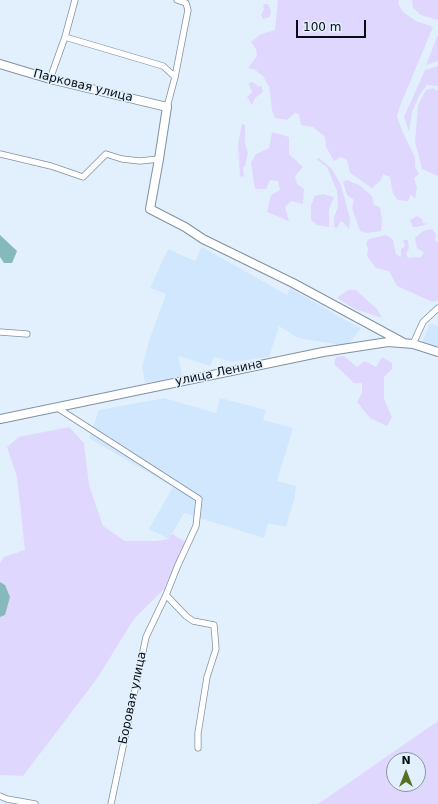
<!DOCTYPE html>
<meta charset="utf-8">
<style>
body{margin:0}
#map{position:relative;width:438px;height:804px;overflow:hidden;background:#e2f0fd;font-family:"DejaVu Sans",sans-serif}
canvas{display:block}
.north{position:absolute;left:386px;top:752px;width:40px;height:40px;box-sizing:border-box;background:#e2f0fd;border:1px solid #8a959f;border-radius:50%;rotate:0deg;font-size:11px;font-weight:700;line-height:16px;text-align:center;color:#070d12}
.north::after{content:'';display:block;margin:auto;width:14px;height:18px;background:#577021;clip-path:polygon(50% 0,100% 100%,50% 72%,0 100%)}
.scale{position:absolute;left:296px;top:20px;width:70px;height:18px;box-sizing:border-box;border:2px solid #070d12;border-top:0;padding-left:5px;font-size:12px;line-height:14px;white-space:nowrap;color:#070d12;-webkit-text-stroke:3px #e2f0fd;paint-order:stroke}
</style>
<div id="map">
<canvas width="438" height="804"></canvas>
<div class="north">N</div>
<div class="scale">100 m</div>
</div>
<script>
const ctx = document.querySelector('canvas').getContext('2d');
ctx.lineJoin = 'round';
function fill(path, color) { ctx.fillStyle = color; ctx.fill(path, 'evenodd'); }
const poly = rows => new Path2D(rows.map(r => 'M' + r).join(''));
function trace(path, color, width, dash) { ctx.strokeStyle = color; ctx.lineWidth = width; ctx.lineCap = dash ? 'butt' : 'round'; ctx.setLineDash(dash || []); ctx.stroke(path); }
function drawText(font, color, halo, rows, align = 'center') {
  ctx.font = font + ' "DejaVu Sans",sans-serif'; ctx.lineWidth = 3; ctx.setLineDash([]); ctx.textBaseline = 'middle'; ctx.strokeStyle = halo; ctx.fillStyle = color; for (const [text, x, y, turn = 0] of rows) {
    ctx.save(); ctx.translate(x, y); ctx.rotate((+turn || 0) * Math.PI / 180); ctx.textAlign = isNaN(turn) ? turn : align; if (halo) ctx.strokeText(text, 0, 0); ctx.fillText(text, 0, 0); ctx.restore();
  }
}
const built = poly([
 [202,247,287,295,290,288,347,321,361,328,347,346,298,338,279,326,269,357,233,362,214,357,210,366,179,356,179,360,182,376,145,383,142,367,149,341,166,294,150,288,168,249,195,261],
 [430,323,438,326,438,349,422,343],
 [164,398,216,413,220,398,266,410,263,420,293,428,277,481,296,486,295,496,286,527,268,523,264,538,184,513,169,539,149,529,173,487,89,438,99,410]
]);
const green = poly([
 [278,0,399,0,398,3,403,12,416,21,433,27,400,106,397,117,403,133,415,157,415,167,419,174,414,178,417,188,415,199,411,194,408,201,398,200,393,194,390,177,383,174,381,180,372,188,350,173,347,160,341,157,334,161,326,147,325,137,313,127,301,125,299,114,295,113,287,120,275,118,272,110,269,87,263,76,255,70,248,68,257,56,256,49,251,42,261,34,275,30],
 [412,0,438,0,438,20,421,15,413,8],
 [263,4,268,4,271,11,270,17,263,19,261,15,264,9],
 [438,35,438,61,426,65],
 [438,66,438,86,427,85,420,94,412,112,409,132,404,117,425,70],
 [253,82,259,87,261,85,263,92,255,98,252,105,247,97,252,92,248,83],
 [433,88,438,91,438,176,422,169,415,142,418,105,426,90],
 [242,124,245,125,245,143,248,153,245,166,243,168,244,177,240,176,238,143],
 [272,132,289,137,289,154,303,167,295,176,297,184,304,189,303,204,291,201,285,207,289,221,267,212,271,195,280,190,278,181,270,180,266,189,255,189,251,163,256,154,269,148],
 [319,158,332,169,341,185,350,218,349,229,343,222,340,222,337,228,334,227,334,217,338,207,337,191,327,167,316,159],
 [347,180,359,185,372,196,374,205,380,207,382,221,381,231,367,233,360,231,352,208,354,200,347,195,343,182],
 [323,194,334,197,329,209,329,227,317,225,311,220,311,205,315,196],
 [417,216,422,219,423,223,428,224,417,227,413,227,410,220],
 [432,229,436,234,435,240,438,243,438,300,433,302,397,286,389,271,376,268,367,256,368,249,366,243,369,239,386,235,393,240,396,254,401,257,401,249,405,246,403,240,408,240,409,248,406,254,409,258,416,257,420,258,424,253,417,248,415,238,423,231],
 [348,290,356,290,377,309,382,318,355,309,337,298],
 [344,356,357,367,365,361,376,367,382,357,392,363,392,369,384,377,384,399,392,417,387,426,370,418,357,402,362,393,362,383,354,383,334,364,336,357],
 [69,427,84,443,89,485,103,526,125,541,156,541,169,539,172,534,186,542,164,589,134,619,96,680,23,776,0,775,0,617,5,615,5,585,0,582,0,563,4,557,25,550,17,477,7,447,19,437],
 [438,721,438,804,318,804,324,800],
 [394,760,418,760,418,784,394,784]
]);
const water = poly([
 [0,235,17,251,12,263,4,263,0,257],
 [0,582,5,585,10,597,5,615,0,617]
]);
const street = poly([
 [65,37,163,66,175,77],
 [50,79,65,37,75,0],
 [167,107,175,77,188,10,186,3,177,0],
 [0,154,51,166,83,177,106,154,122,159,140,161,159,159],
 [0,332,27,334],
 [413,344,423,322,438,308],
 [56,407,199,499,196,526,178,565,166,595,146,637,111,804],
 [166,595,186,616,193,621,214,625,216,649,207,677,198,733,198,748],
 [0,796,7,799,35,804]
]);
const secondary = poly([
 [0,64,50,79,167,107,159,159,150,209,185,227,203,239,293,283,404,343],
 [0,419,323,352,388,342,413,344,438,352]
]);
const streetNames = [
 ["Парковая улица",83,86,14],
 ["улица Ленина",219,373,-12],
 ["Боровая улица",133,698,-78]
];
fill(built, '#d0e7fe');
fill(green, '#e0d7fe');
fill(water, '#86b9bb');
trace(street, '#8191a0', 7);
trace(secondary, '#8191a0', 10);
trace(street, '#fff', 5.5);
trace(secondary, '#fff', 8);
drawText('12px', '#070d12', '#e2f0fd', streetNames);
</script>
